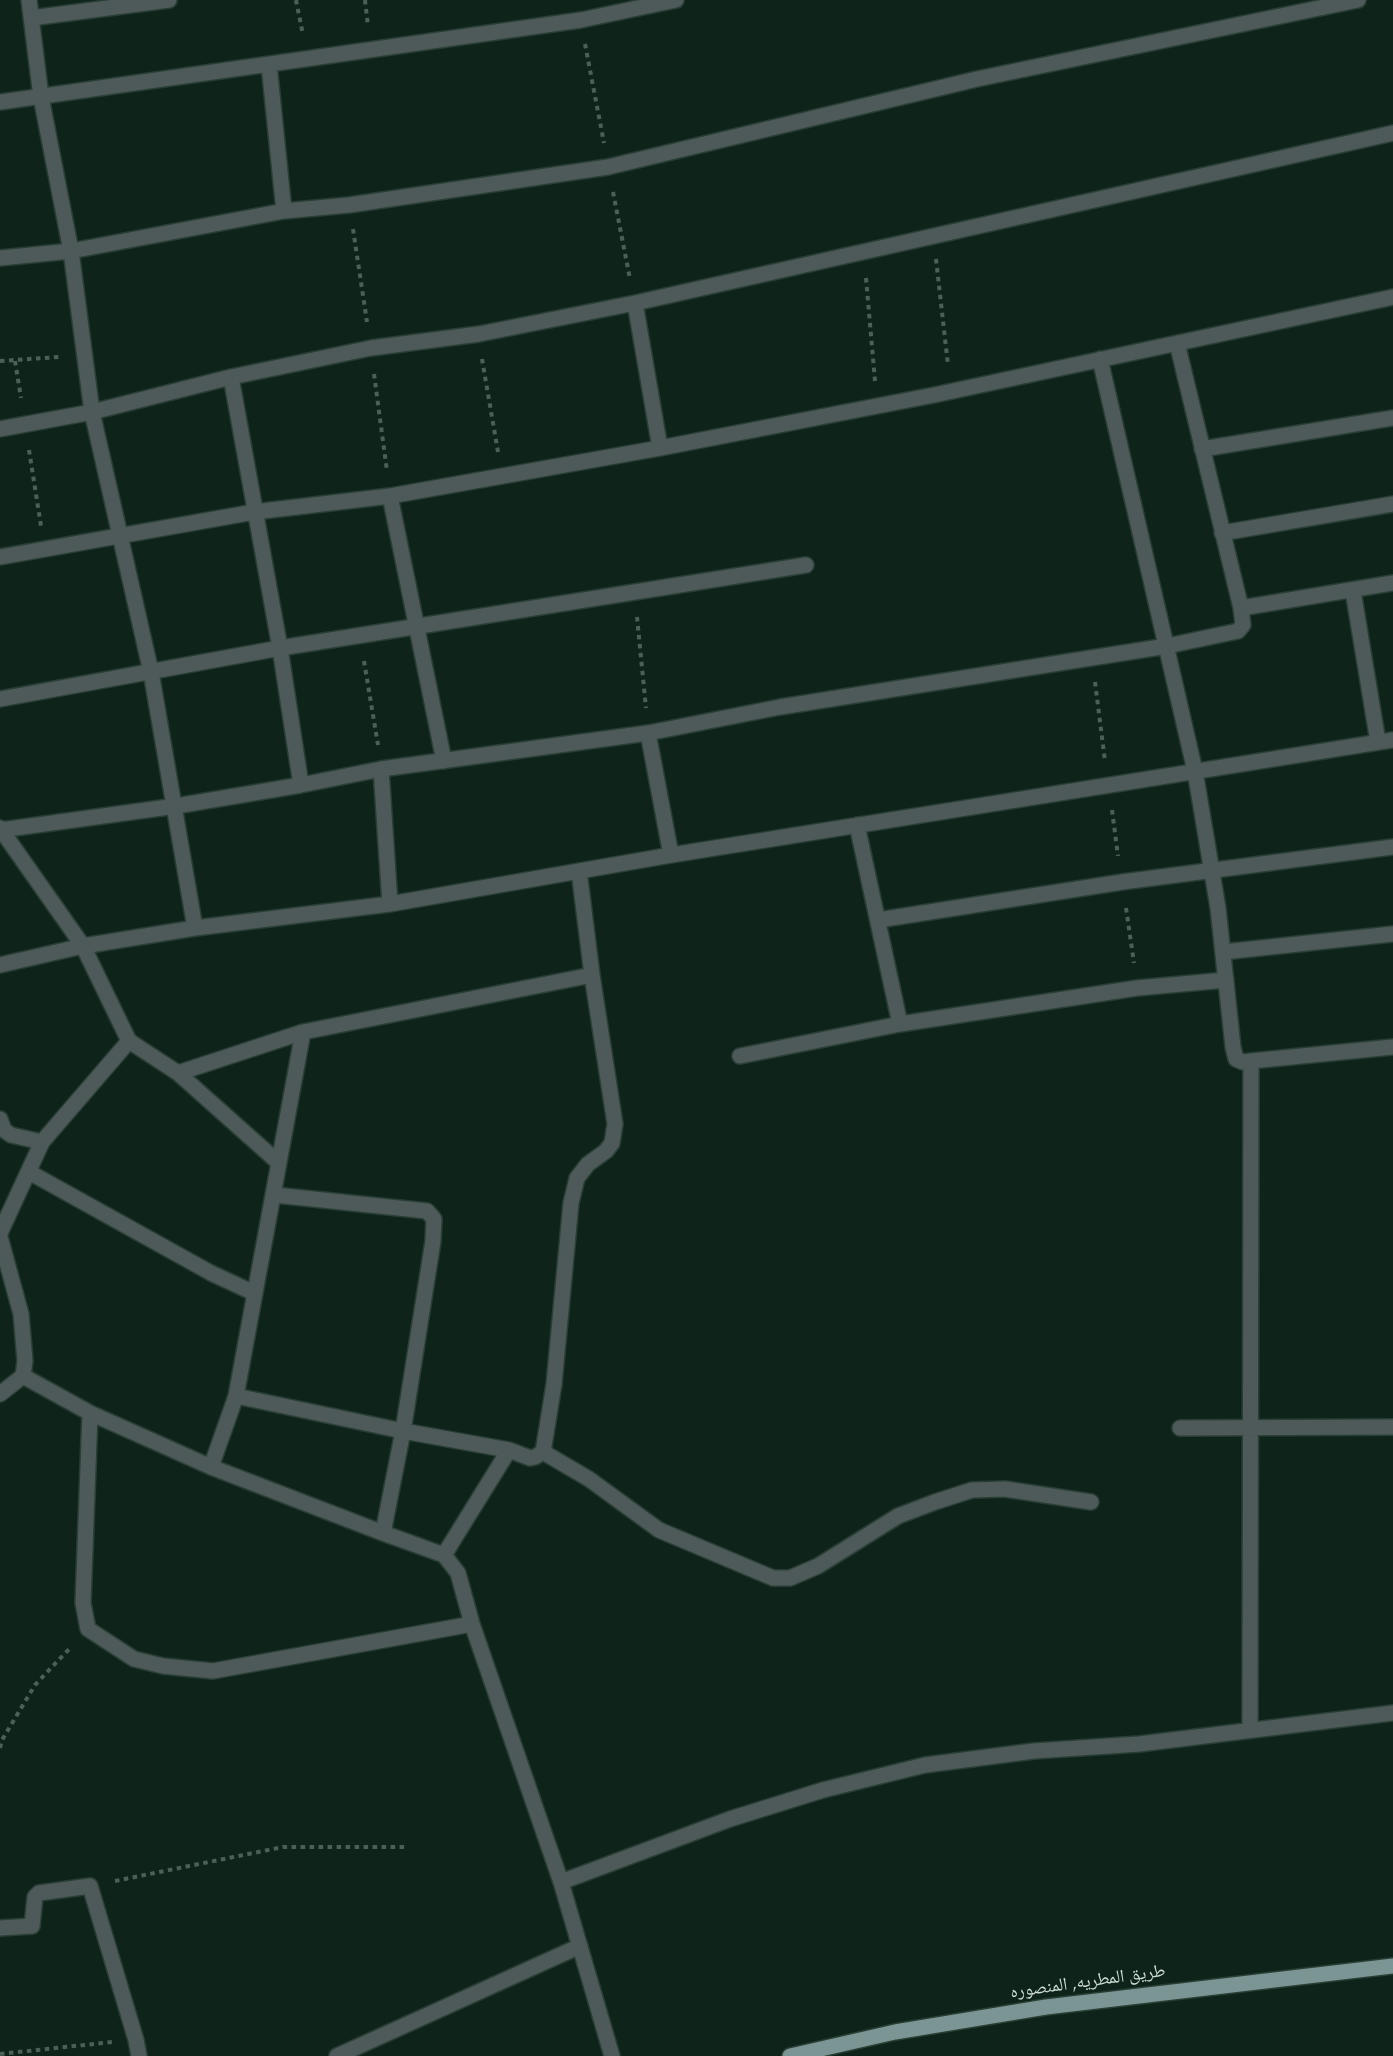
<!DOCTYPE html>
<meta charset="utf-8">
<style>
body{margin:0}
canvas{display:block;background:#0e241a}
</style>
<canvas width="1393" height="2056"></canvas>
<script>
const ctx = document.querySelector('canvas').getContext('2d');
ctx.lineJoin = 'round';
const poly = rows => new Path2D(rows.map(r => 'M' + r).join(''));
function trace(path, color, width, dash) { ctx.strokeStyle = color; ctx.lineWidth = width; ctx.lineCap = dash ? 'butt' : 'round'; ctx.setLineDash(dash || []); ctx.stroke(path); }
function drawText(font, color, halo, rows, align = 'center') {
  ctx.font = font + ' Spectral,"Noto Naskh Arabic",serif'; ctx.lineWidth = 4.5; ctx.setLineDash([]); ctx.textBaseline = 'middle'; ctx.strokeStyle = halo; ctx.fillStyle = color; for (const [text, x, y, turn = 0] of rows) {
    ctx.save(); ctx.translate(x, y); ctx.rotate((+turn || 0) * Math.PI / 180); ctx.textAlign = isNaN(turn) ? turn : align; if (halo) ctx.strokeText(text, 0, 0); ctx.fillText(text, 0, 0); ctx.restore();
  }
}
const path = poly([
 [296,0,303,35],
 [365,0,368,26],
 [585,44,604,143],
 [613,192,630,279],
 [353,229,367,322],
 [936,259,948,365],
 [866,278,875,381],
 [482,359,498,452],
 [0,361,59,357],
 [15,361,21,398],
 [374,374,387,471],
 [29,450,41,526],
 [637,617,646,708],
 [364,661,378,745],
 [1095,682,1105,761],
 [1112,810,1118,856],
 [1126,908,1134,963],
 [0,1748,2,1740,35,1685,71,1647],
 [115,1881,283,1847,408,1847],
 [0,2054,112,2042]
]);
const minor = poly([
 [29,0,41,97,71,251,92,412,151,672,195,928],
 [31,18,169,0],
 [269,65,284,211],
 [0,102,581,20,676,0],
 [0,258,71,251,284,211,349,205,608,167,977,79,1358,0],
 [635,303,660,448],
 [1177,343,1241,608],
 [1100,359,1195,771,1218,908,1233,1047,1236,1059,1243,1062,1251,1061,1393,1047],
 [231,377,280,648,301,785],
 [0,429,92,412,231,377,371,348,479,334,635,303,1393,133],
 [1202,449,1393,418],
 [390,496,444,761],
 [1222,533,1393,504],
 [0,557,254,512,390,496,660,448,934,395,1393,297],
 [1353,591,1378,742],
 [0,699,280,648,806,565],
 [648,733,671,855],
 [381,769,390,904],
 [857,825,900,1024],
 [0,828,83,946,129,1041,178,1073,279,1163],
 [0,830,176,806,301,785,381,769,648,733,780,707,1167,646,1238,631,1243,625,1241,608,1393,583],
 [878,920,1122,882,1393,847],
 [1223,952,1393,934],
 [0,965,83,946,195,928,390,904,671,855,1393,740],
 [740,1056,900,1024,1137,988,1226,980],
 [178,1073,303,1032,592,975],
 [0,1119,4,1130,11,1135,42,1142],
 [29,1172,211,1273,254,1293],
 [275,1195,427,1211,434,1219,433,1241,403,1431,383,1533],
 [0,1233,42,1142,129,1041],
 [0,1237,21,1314,25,1361,23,1376,0,1394],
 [23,1376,90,1413,211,1467,383,1533,444,1555,458,1573,472,1624,561,1882,612,2056],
 [236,1396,403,1431,509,1450,530,1458,535,1457,543,1452,554,1384,571,1203,577,1178,588,1164,606,1151,612,1143,615,1124,592,975,579,871],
 [90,1413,83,1603,88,1629,134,1659,163,1666,213,1671,472,1624],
 [1180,1428,1393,1427],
 [543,1452,589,1479,659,1530,773,1578,790,1578,818,1566,898,1516,935,1502,972,1490,1005,1489,1091,1502],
 [211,1467,236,1396,303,1032],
 [444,1555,509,1450],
 [1250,1730,1251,1061],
 [561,1882,730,1819,823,1790,925,1765,1034,1751,1139,1744,1393,1713],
 [0,1928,32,1926,35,1897,39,1893,90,1886,136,2040,139,2056],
 [337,2056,580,1946]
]);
const major = poly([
 [790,2056,895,2032,1046,2007,1393,1966]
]);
const streetNames = [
 ["طريق المطريه, المنصوره",1088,1983,-8]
];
trace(minor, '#293e34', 18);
trace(major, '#293e34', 18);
trace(path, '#4d6057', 4, [4.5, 4.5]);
trace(minor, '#4d5a59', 15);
trace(major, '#7a9593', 15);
drawText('18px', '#cddbd3', '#0e241a', streetNames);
</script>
